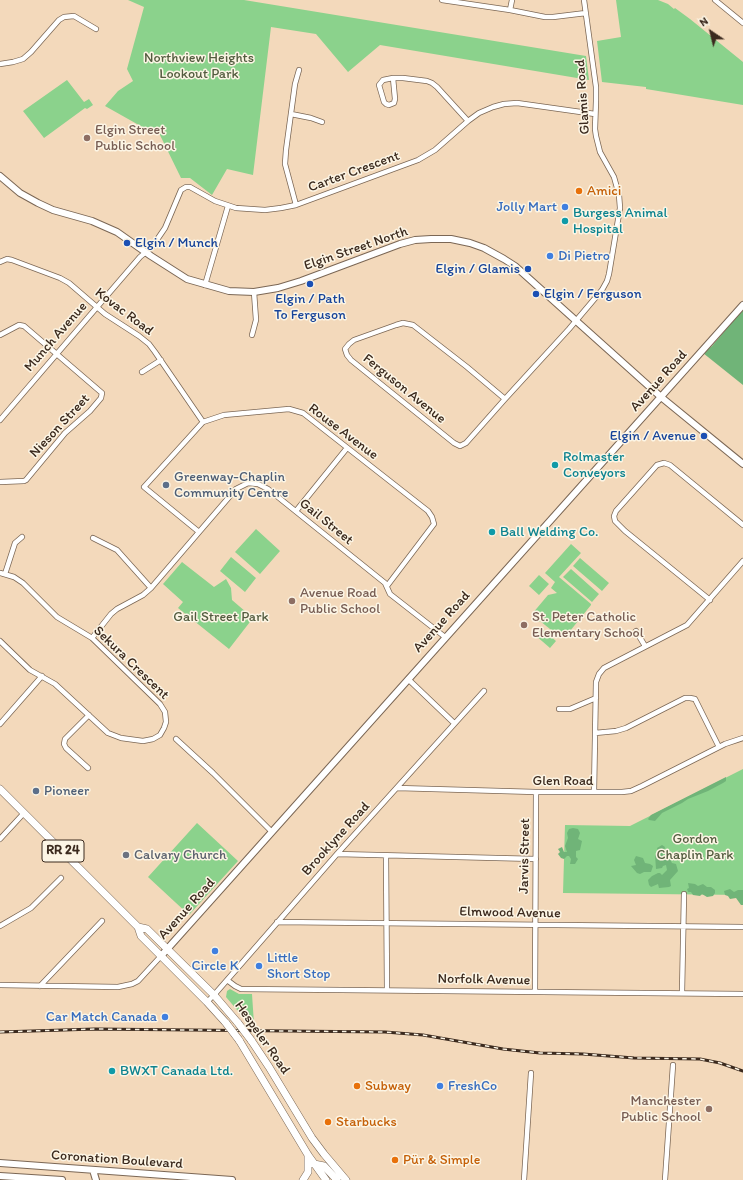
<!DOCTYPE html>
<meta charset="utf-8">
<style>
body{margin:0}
#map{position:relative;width:743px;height:1180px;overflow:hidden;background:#f3d9bb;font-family:Itim,sans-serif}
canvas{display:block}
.north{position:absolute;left:691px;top:12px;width:40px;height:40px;-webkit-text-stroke:3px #fcf5e5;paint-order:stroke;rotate:325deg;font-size:11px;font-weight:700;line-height:16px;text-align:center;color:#3b2a1e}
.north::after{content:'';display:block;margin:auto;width:14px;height:18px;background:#3b2a1e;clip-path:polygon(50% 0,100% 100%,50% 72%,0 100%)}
</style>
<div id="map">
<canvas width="743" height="1180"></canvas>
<div class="north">N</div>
</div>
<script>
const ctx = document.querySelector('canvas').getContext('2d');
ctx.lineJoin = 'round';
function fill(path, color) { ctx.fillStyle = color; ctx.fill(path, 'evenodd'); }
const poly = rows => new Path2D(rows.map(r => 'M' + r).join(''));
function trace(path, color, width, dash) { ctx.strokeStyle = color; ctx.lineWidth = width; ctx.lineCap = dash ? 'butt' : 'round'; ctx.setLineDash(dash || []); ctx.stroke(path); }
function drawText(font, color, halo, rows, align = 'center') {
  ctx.font = font + ' Itim,sans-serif'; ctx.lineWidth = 3; ctx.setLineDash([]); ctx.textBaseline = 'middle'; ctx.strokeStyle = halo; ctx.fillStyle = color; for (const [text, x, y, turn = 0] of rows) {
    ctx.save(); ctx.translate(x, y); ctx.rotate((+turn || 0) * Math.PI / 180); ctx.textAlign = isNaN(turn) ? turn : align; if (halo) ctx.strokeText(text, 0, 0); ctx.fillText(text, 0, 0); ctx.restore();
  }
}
const green = poly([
 [128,0,244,0,586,56,589,80,380,45,348,72,316,34,271,27,253,175,227,169,212,195,190,178,181,178,158,131,153,133,105,106,118,91,133,81,127,69,144,7],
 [616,0,658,0,668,4,674,9,675,8,690,19,743,62,743,105,646,89,646,87,602,82,597,41,621,37],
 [67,80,84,102,89,99,93,105,87,109,85,108,44,138,23,111],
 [256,529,280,551,260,574,235,552],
 [571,544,581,553,559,577,591,604,591,605,566,636,560,637,540,621,539,622,534,618,535,617,532,614,548,595,557,593,551,588,555,582,545,573],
 [231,557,256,578,245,592,220,571],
 [580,558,609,583,602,591,573,566],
 [182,562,214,587,226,579,231,588,232,600,253,618,229,649,178,608,183,602,163,584],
 [571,569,599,594,592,602,563,577],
 [539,575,549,584,539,595,529,586],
 [541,628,556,641,550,648,535,635],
 [743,769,743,895,563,893,565,825,630,826],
 [197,823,238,861,189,915,148,877],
 [230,989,239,994,252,994,254,1024,249,1024,226,997,227,991]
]);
const forest = poly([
 [743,309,743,385,703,353,712,346],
 [726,777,726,781,723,783,708,791,688,799,682,803,662,813,655,821,649,820,648,819,651,815],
 [573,828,578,829,580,833,578,839,582,841,580,850,576,851,576,857,578,859,575,864,570,864,571,859,569,856,567,856,564,859,561,858,558,854,560,852,558,849,562,847,564,852,567,852,565,846,568,838,567,833,569,829],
 [662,845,665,847,663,855,665,857,669,857,672,863,676,864,678,871,670,880,671,886,669,887,659,888,658,884,651,887,649,885,648,880,652,876,658,873,660,873,662,875,667,870,666,865,663,866,662,868,656,869,655,855,658,852,657,848],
 [636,856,643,858,645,863,650,864,653,866,651,872,644,872,640,874,637,873,631,866,636,865,634,860],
 [688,883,695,884,698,886,703,884,707,887,711,887,715,890,715,893,713,896,707,897,702,894,700,896,693,895,691,892,688,892,687,889,689,888],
 [730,889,734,892,738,890,743,890,743,905,741,905,736,898,730,899,728,896,725,895,724,891]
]);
const street = poly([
 [442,0,510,10,545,17,553,17,586,13],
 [715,0,743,23],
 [510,10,512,0],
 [0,64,13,62,23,59,31,52,59,20,64,17,74,16,96,29],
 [393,78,395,99,394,103,389,105,386,104,384,102,379,85,383,80,393,78,403,78,427,81,432,83,437,87,468,121],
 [291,114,311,118,322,122],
 [296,205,285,164,286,150,295,84,299,70],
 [0,262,7,259,12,260,60,278,69,283,105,314,139,336,149,344,155,352,203,422],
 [205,285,228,206],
 [0,335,19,325,24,326,102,393,101,398,90,411,65,433,26,480,24,481,0,482],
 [252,335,256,320,254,292],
 [142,372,161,360],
 [505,399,467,367,413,325,403,323,396,325,354,340,349,344,345,349,347,355,351,360,454,443,460,446,466,443,505,399,569,329,602,290,607,281,609,274,620,208,619,195,614,177,600,152,596,136,595,129,596,101,596,87,584,0],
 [0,420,140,257,152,247,165,228,181,190,186,187,190,187,215,201,236,208,265,210,281,208,296,205,418,160,435,150,468,121,479,113,493,107,504,104,517,103,595,114],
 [296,511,347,448],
 [199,532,144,487,203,422,224,415,289,409,303,413,428,511,432,517,434,524,387,586],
 [93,538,117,550,151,588],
 [0,573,14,577,23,583,57,617,92,638,160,704,165,712,166,722,164,728,160,735,153,739,143,741,121,738,108,733,55,684,30,670,0,641],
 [5,574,15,543,22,537],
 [710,600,625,531,615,521,614,516,616,511,657,465,664,463,670,465,743,525],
 [636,631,645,646],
 [92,638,111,614,117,609,143,595,151,588,236,489,248,483,258,484,268,489,385,583,390,594,445,637],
 [408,679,454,723],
 [559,709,570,709,596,698],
 [0,724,42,676],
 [595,733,616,731,626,728,685,698,690,698,695,699,719,747],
 [176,739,213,773,272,832],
 [88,768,66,748,64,744,65,739,89,715],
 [397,788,536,792,622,792,631,791,642,786,725,744,743,738],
 [594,792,596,682,599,674,604,668,687,625,743,561],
 [0,839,24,813],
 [337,854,536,859],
 [386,856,387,990],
 [277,922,743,927],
 [0,926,31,908,61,878],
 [227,980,235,986,241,989,743,994],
 [0,985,118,987,132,984,138,981,161,956],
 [40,986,102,921],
 [535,992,536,792],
 [682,993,684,894],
 [207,1002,214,995,337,854,484,691],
 [524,1180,531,1073],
 [665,1180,673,1065]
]);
const secondary = poly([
 [0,176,20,193,38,203,53,210,92,221,117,232,151,256,187,279,229,291,254,292,278,288,301,281,400,244,415,240,431,239,451,239,470,243,484,248,504,259,515,266,661,397,743,464],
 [161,956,743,305],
 [0,1163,232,1180],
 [93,1170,96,1180],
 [0,1176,62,1180]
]);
const primary = poly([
 [0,789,138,927,141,936,207,1002,226,1023],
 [138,927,147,929,214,995,238,1023],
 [239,1040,308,1155,326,1180],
 [251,1040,269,1067,312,1138,324,1154,346,1180],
 [314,1164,324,1166,337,1180],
 [303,1180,308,1172,308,1155]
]);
const rail = poly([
 [0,1032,95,1029,385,1032,423,1035,503,1049,540,1053,583,1054,634,1058,700,1059,720,1063,743,1071]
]);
const primaryBridge = poly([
 [226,1023,239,1040],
 [238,1023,251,1040]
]);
const markers = [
 [87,138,4,"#8d6e63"],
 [579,191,4,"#e8710a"],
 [565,207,4,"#3f7fe0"],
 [565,221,4,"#0f9aa8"],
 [127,243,4,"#1a4fb4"],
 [550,256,4,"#3f7fe0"],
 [528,269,4,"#1a4fb4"],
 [310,284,4,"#1a4fb4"],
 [536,294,4,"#1a4fb4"],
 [704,436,4,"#1a4fb4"],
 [555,465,4,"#0f9aa8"],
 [166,485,4,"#5c6f8a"],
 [492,532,4,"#0f9aa8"],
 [292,601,4,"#8d6e63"],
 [524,625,4,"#8d6e63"],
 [36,791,4,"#5c6f8a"],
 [126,855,4,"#6b7280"],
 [215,951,4,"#3f7fe0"],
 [259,966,4,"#3f7fe0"],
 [165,1017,4,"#3f7fe0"],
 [112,1071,4,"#0f9aa8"],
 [357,1086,4,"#e8710a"],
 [440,1086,4,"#3f7fe0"],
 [709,1109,4,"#8d6e63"],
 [328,1122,4,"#e8710a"],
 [395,1160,4,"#e8710a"]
];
const shields = [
 [63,851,42]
];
const shieldNames = [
 ["RR 24",63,851]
];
const parkNames = [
 ["Northview Heights",199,58],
 ["Lookout Park",199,74],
 ["Gail Street Park",221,617],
 ["Gordon",695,839],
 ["Chaplin Park",695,855]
];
const streetNames = [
 ["Glamis Road",583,97,-94],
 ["Carter Crescent",354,172,-20],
 ["Elgin Street North",356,249,-19],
 ["Kovac Road",124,312,37],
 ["Munch Avenue",56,337,-49],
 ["Avenue Road",659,381,-48],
 ["Ferguson Avenue",404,389,39],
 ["Nieson Street",60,426,-47],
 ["Rouse Avenue",343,432,37],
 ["Gail Street",326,522,39],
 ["Avenue Road",442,622,-48],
 ["Sekura Crescent",131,663,44],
 ["Glen Road",563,781],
 ["Brooklyne Road",336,839,-48],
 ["Jarvis Street",525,856,-89],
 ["Avenue Road",187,909,-48],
 ["Elmwood Avenue",510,913,1],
 ["Norfolk Avenue",484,980,1],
 ["Hespeler Road",262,1038,55],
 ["Coronation Boulevard",117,1160,4]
];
const educationNames = [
 ["Elgin Street",95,130],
 ["Public School",95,146],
 ["Avenue Road",300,593],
 ["Public School",300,609],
 ["St. Peter Catholic",532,617],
 ["Elementary School",532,633],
 ["Manchester",701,1101,"right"],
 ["Public School",701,1117,"right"]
];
const foodNames = [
 ["Amici",587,191],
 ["Subway",365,1086],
 ["Starbucks",336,1122],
 ["Pür & Simple",403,1160]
];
const shopNames = [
 ["Jolly Mart",557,207,"right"],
 ["Di Pietro",558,256],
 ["Little",267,958],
 ["Short Stop",267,974],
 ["Circle K",215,966,"center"],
 ["Car Match Canada",157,1017,"right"],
 ["FreshCo",448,1086]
];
const cultureNames = [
 ["Burgess Animal",573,213],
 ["Hospital",573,229],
 ["Rolmaster",563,457],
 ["Conveyors",563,473],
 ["Ball Welding Co.",500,532],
 ["BWXT Canada Ltd.",120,1071]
];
const transitNames = [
 ["Elgin / Munch",135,243],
 ["Elgin / Glamis",520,269,"right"],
 ["Elgin / Ferguson",544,294],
 ["Elgin / Path",310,299,"center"],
 ["To Ferguson",310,315,"center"],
 ["Elgin / Avenue",696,436,"right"]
];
const serviceNames = [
 ["Greenway-Chaplin",174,477],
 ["Community Centre",174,493],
 ["Pioneer",44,791]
];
const worshipNames = [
 ["Calvary Church",134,855]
];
fill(green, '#8bd28c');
fill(forest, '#70b478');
trace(street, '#7b6755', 6);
trace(secondary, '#7b6755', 8);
trace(primary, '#7b6755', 8);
trace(street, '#fff', 4.5);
trace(secondary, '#fff', 6);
trace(primary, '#fff', 7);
trace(rail, '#3b2a1e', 3);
trace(rail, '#fcf5e5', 1.5, [4.5]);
trace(primaryBridge, '#7b6755', 8, []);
trace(primaryBridge, '#fff', 7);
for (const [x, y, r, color] of markers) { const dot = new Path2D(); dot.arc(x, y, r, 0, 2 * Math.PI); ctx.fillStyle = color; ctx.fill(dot); trace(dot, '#fcf5e5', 1.5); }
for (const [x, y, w] of shields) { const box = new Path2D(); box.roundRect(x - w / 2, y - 11, w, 22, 3); ctx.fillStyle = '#fcf5e5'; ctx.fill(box); trace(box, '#3b2a1e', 1); }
drawText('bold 13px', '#3b2a1e', null, shieldNames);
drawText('14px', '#535c3f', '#fcf5e5', parkNames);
drawText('14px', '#3b2a1e', '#fcf5e5', streetNames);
drawText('14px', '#785e54', '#fcf5e5', educationNames, 'left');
drawText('14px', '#c56008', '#fcf5e5', foodNames, 'left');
drawText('14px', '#366cbe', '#fcf5e5', shopNames, 'left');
drawText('14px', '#0d838f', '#fcf5e5', cultureNames, 'left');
drawText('14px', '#164399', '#fcf5e5', transitNames, 'left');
drawText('14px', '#4e5e75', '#fcf5e5', serviceNames, 'left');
drawText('14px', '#5b616d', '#fcf5e5', worshipNames, 'left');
</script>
